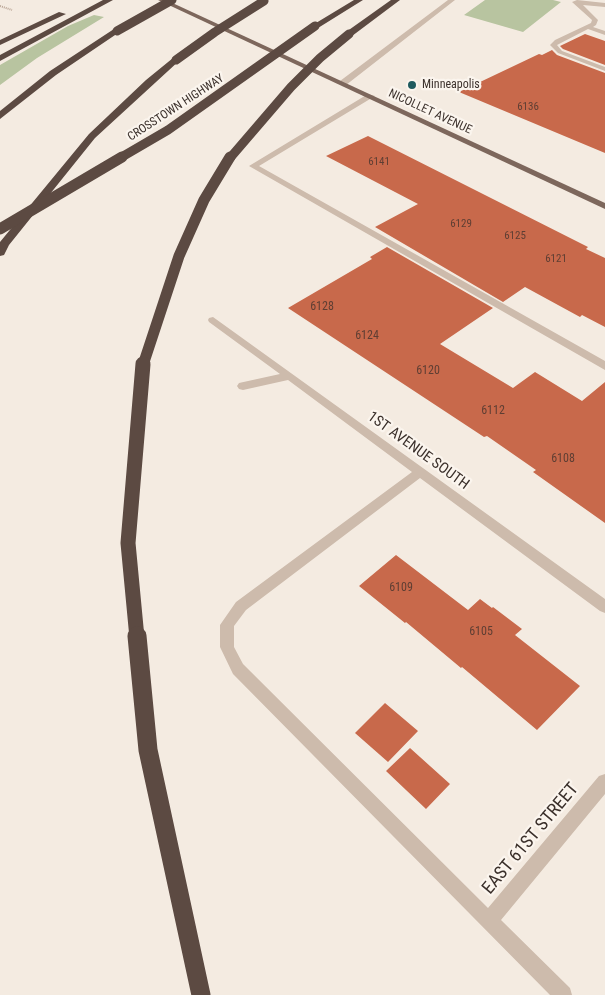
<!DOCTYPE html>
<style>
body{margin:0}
canvas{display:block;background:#f4ebe1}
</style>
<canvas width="605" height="995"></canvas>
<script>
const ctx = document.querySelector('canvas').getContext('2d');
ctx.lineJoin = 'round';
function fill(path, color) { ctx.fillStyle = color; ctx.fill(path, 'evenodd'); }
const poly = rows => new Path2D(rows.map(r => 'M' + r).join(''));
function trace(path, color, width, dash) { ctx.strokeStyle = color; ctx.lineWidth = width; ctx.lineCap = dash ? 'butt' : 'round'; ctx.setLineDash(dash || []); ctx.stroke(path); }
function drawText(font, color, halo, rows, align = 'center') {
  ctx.font = font + ' "Roboto Condensed",sans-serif'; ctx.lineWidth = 4.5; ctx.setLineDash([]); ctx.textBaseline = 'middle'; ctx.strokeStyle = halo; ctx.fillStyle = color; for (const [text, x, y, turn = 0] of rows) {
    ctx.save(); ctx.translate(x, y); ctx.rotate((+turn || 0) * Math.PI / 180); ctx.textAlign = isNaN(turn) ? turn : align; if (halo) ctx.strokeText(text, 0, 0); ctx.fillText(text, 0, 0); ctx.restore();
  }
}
const green = poly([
 [485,0,553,0,561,2,523,32,464,15],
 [94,15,104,17,37,58,0,85,0,65,68,26]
]);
const building = poly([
 [585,34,605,41,605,65,563,49,560,46],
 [552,50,557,55,605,73,605,153,459,92,539,54,542,55],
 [368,136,588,247,586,249,605,258,605,327,582,315,580,317,525,287,503,302,375,227,418,204,326,156],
 [387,247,493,308,440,344,513,388,535,372,582,401,605,382,605,523,533,472,536,470,487,436,484,437,288,308,372,259,370,257],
 [396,555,468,610,480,599,492,608,493,607,522,629,515,635,580,686,537,730,462,667,461,668,406,622,405,623,359,586],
 [385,703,418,731,388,762,355,733],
 [410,748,450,784,426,809,386,771]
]);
const path = poly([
 [0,6,12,10]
]);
const minor = poly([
 [448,0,455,0,346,85,340,85,340,81,448,0],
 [577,0,605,3,605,7,583,5,598,20,596,25,593,27,605,31,605,35,588,29,557,45,562,51,605,67,605,71,558,53,550,45,555,40,591,23,592,20,572,2,577,0],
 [368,94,375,96,259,166,605,361,605,370,249,166,368,94],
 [213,317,605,599,605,613,600,611,420,478,246,610,234,626,234,647,243,664,488,908,599,776,605,774,605,794,501,920,570,988,572,995,550,995,233,674,220,647,220,625,236,602,412,472,288,380,243,390,239,389,237,386,239,383,280,374,209,322,208,320,209,318,213,317]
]);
const major = poly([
 [158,0,166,0,605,203,605,209,158,0]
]);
const highway = poly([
 [103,0,113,0,0,61,0,55,103,0],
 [354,0,363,0,318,28,311,26,354,0],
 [391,0,400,0,352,36,346,36,346,32,391,0],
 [59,12,66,14,0,45,0,40,59,12],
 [114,29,121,31,56,75,0,119,0,111,50,71,114,29],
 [173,58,180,60,95,138,9,245,4,255,0,256,0,242,89,134,146,80,173,58]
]);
const highwayBridgeFar3 = poly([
 [117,31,172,0],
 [176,60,215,32,264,1],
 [120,158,168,130,315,26],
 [230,158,291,87,320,58,349,34]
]);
const highwayBridgeFar2 = poly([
 [0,229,122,157],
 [143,365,179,256,204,200,230,157]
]);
const highwayBridgeFar1 = poly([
 [137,638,128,543,143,364]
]);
const highwayBridge = poly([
 [137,636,148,750,201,995]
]);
const markers = [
 [412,85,5,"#1f5a5e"]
];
const farNumbernames = [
 ["6136",528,107],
 ["6141",379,162],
 ["6129",461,224],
 ["6125",515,236],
 ["6121",556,259]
];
const farPoinames = [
 ["Minneapolis",422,85]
];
const farStreetnames = [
 ["CROSSTOWN HIGHWAY",176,108,-33],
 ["NICOLLET AVENUE",430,112,25]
];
const numberNames = [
 ["6128",322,307],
 ["6124",367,336],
 ["6120",428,371],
 ["6112",493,411],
 ["6108",563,459],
 ["6109",401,588],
 ["6105",481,632]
];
const streetNames = [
 ["1ST AVENUE SOUTH",418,451,36]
];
const nearStreetnames = [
 ["EAST 61ST STREET",531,839,-50]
];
fill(green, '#b8c4a0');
fill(building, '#c8694b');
trace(path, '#b9a596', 2, [1, 1]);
fill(minor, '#cdbbac');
fill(major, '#7d675c');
fill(highway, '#5c4a42');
trace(highwayBridgeFar3, '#5c4a42', 9);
trace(highwayBridgeFar2, '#5c4a42', 11);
trace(highwayBridgeFar1, '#5c4a42', 15);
trace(highwayBridge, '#5c4a42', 19);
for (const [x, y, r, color] of markers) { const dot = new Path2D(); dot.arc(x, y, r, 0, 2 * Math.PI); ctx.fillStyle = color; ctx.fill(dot); trace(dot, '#fbf5ee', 2); }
drawText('11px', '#5e3e33', null, farNumbernames);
drawText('12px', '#3b302b', '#fbf5ee', farPoinames, 'left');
drawText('12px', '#3b302b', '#fbf5ee', farStreetnames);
drawText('12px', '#5e3e33', null, numberNames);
drawText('15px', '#3b302b', '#fbf5ee', streetNames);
drawText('18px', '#3b302b', '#fbf5ee', nearStreetnames);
</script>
